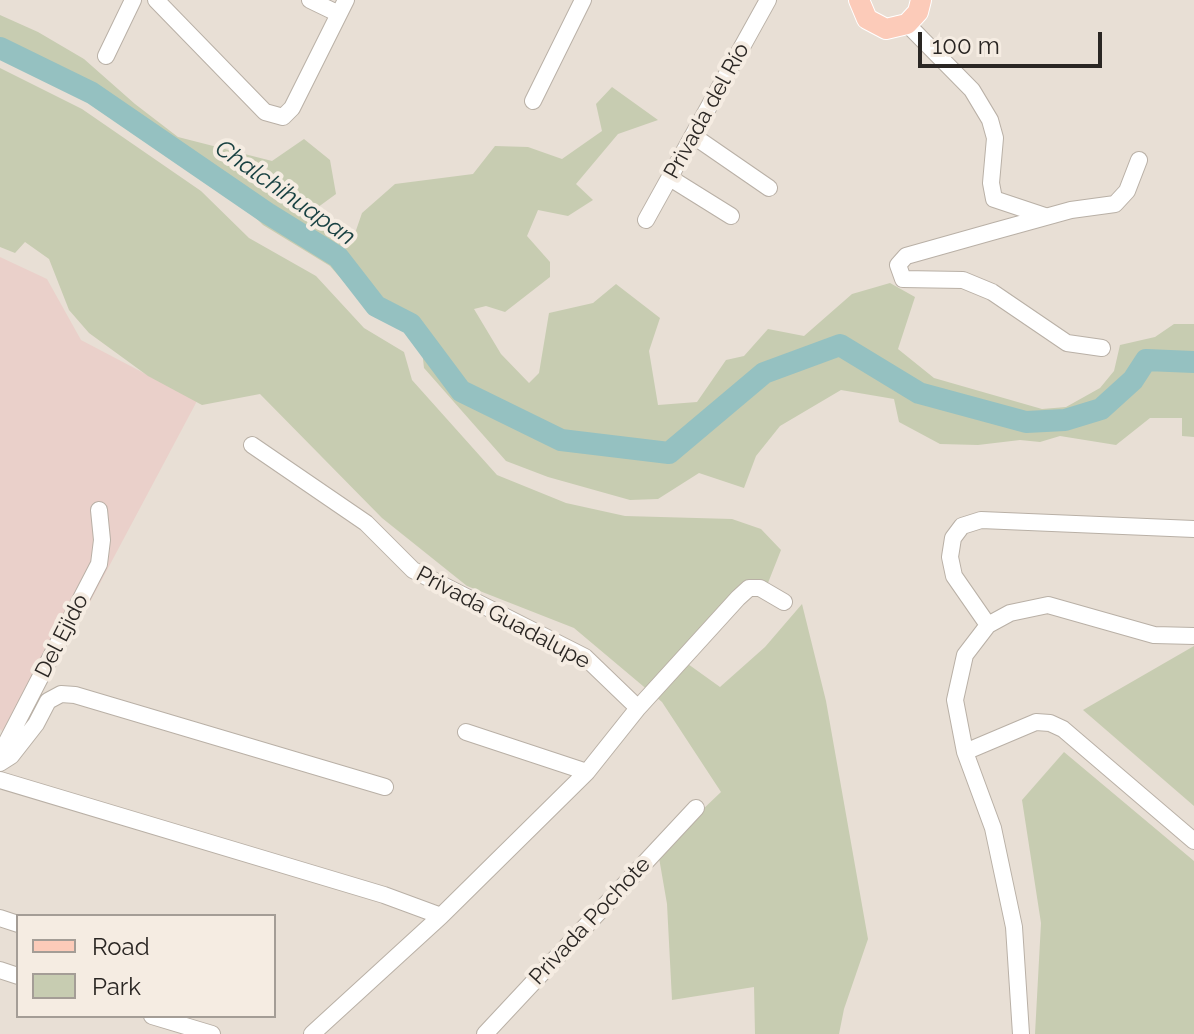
<!DOCTYPE html>
<meta charset="utf-8">
<style>
body{margin:0}
#map{position:relative;width:1194px;height:1034px;overflow:hidden;background:#e8dfd5;font-family:Raleway,sans-serif}
canvas{display:block}
.legend{position:absolute;left:16px;top:914px;width:260px;height:104px;box-sizing:border-box;background:#f5ece2;border:2px solid #a49d96;margin:0;padding:10px 14px;list-style:none;font-size:24px;color:#2a2623}
.legend li{display:flex;align-items:center;gap:16px;height:40px}
.legend b{width:40px;border:2px solid #a49d96}
.scale{position:absolute;left:918px;top:32px;width:184px;height:36px;box-sizing:border-box;border:4px solid #2a2623;border-top:0;padding-left:10px;font-size:24px;line-height:28px;white-space:nowrap;color:#2a2623;-webkit-text-stroke:6px #f5ece2;paint-order:stroke}
</style>
<div id="map">
<canvas width="1194" height="1034"></canvas>
<ul class="legend">
<li><b style="height:10px;background:#fccbb9"></b>Road</li>
<li><b style="height:22px;background:#c7ccb1"></b>Park</li>
</ul>
<div class="scale">100 m</div>
</div>
<script>
const ctx = document.querySelector('canvas').getContext('2d');
ctx.lineJoin = 'round';
function fill(path, color) { ctx.fillStyle = color; ctx.fill(path, 'evenodd'); }
const poly = rows => new Path2D(rows.map(r => 'M' + r).join(''));
function trace(path, color, width, dash) { ctx.strokeStyle = color; ctx.lineWidth = width; ctx.lineCap = dash ? 'butt' : 'round'; ctx.setLineDash(dash || []); ctx.stroke(path); }
function drawText(font, color, halo, rows, align = 'center') {
  ctx.font = font + ' Raleway,sans-serif'; ctx.lineWidth = 8; ctx.setLineDash([]); ctx.textBaseline = 'middle'; ctx.strokeStyle = halo; ctx.fillStyle = color; for (const [text, x, y, turn = 0] of rows) {
    ctx.save(); ctx.translate(x, y); ctx.rotate((+turn || 0) * Math.PI / 180); ctx.textAlign = isNaN(turn) ? turn : align; if (halo) ctx.strokeText(text, 0, 0); ctx.fillText(text, 0, 0); ctx.restore();
  }
}
const industrial = poly([
 [0,257,47,279,81,340,197,401,15,743,0,729]
]);
const green = poly([
 [0,15,38,32,84,59,135,104,178,137,272,161,304,139,330,160,336,194,310,213,352,242,362,213,395,184,473,174,495,146,528,147,562,159,602,131,596,104,612,87,658,120,618,134,576,184,593,200,568,216,538,210,527,236,550,262,550,277,505,312,486,306,474,309,501,354,529,383,539,373,549,313,593,303,616,284,660,318,649,351,658,405,697,402,726,360,744,356,768,329,804,336,852,294,890,283,915,297,898,349,934,378,1042,409,1066,407,1100,388,1114,371,1120,345,1155,337,1174,324,1194,324,1194,437,1182,436,1182,418,1150,418,1116,445,1060,436,1040,442,1020,440,978,445,940,444,899,422,894,399,841,390,780,426,756,456,744,488,699,473,658,499,630,500,548,477,506,461,424,368,422,350,415,336,371,313,330,266,263,225,227,189,185,155,152,139,126,116,52,67,0,39],
 [0,68,82,109,201,191,249,238,316,276,364,328,404,352,412,380,497,475,566,503,625,516,732,519,761,529,781,550,764,593,740,590,681,659,720,687,765,647,802,604,826,701,868,939,844,1009,839,1034,755,1034,754,987,672,1000,667,904,658,852,721,792,662,702,574,628,467,586,382,518,260,394,202,405,148,376,89,333,69,310,49,259,25,242,15,253,0,247],
 [1194,646,1194,806,1083,710],
 [1064,752,1194,861,1194,1034,1035,1034,1041,923,1022,800]
]);
const river = poly([
 [0,48,92,93,267,213,338,257,376,306,411,324,461,391,561,440,669,453,764,373,840,345,919,393,1026,422,1065,420,1101,409,1133,380,1146,360,1194,362]
]);
const minor = poly([
 [156,0,265,112,283,117,292,108,346,0],
 [310,0,339,14],
 [907,24,972,90,990,120,995,138,991,183,994,199,1045,216],
 [106,56,133,0],
 [533,101,583,0],
 [695,137,769,188],
 [670,178,731,216],
 [646,220,768,0],
 [1102,348,1067,343,992,292,963,280,903,279,898,265,906,256,995,231,1071,210,1115,204,1127,191,1139,160],
 [252,445,366,523,413,570,585,657,638,708],
 [988,625,954,576,950,557,953,538,962,526,981,520,1194,529],
 [466,732,587,772],
 [965,752,1036,722,1050,723,1063,729,1194,841],
 [0,755,99,564,102,540,99,510],
 [0,763,11,756,36,724,48,701,61,694,75,695,385,787],
 [0,780,384,895,441,916],
 [0,918,18,924],
 [0,970,18,976],
 [152,1016,212,1034],
 [312,1034,441,916,587,772,638,708,738,598,749,588,760,588,784,602],
 [485,1034,696,808],
 [1021,1034,1014,927,993,828,965,752,955,700,965,655,988,625,1010,613,1048,605,1154,635,1194,636]
]);
const major = poly([
 [859,0,867,19,886,29,907,24,918,12,921,0]
]);
const streetNames = [
 ["Privada del Río",707,111,-61],
 ["Privada Guadalupe",503,618,28],
 ["Del Ejido",62,636,-63],
 ["Privada Pochote",590,921,-47]
];
const waterNames = [
 ["Chalchihuapan",285,193,35]
];
fill(industrial, '#ead0ca');
fill(green, '#c7ccb1');
trace(river, '#95c1c1', 22);
trace(minor, '#b9b0a6', 18);
trace(major, '#fff', 22);
trace(minor, '#fff', 16);
trace(major, '#fccbb9', 20);
drawText('22px', '#2a2623', '#f5ece2', streetNames);
drawText('italic 24px', '#184142', '#f5ece2', waterNames);
</script>
